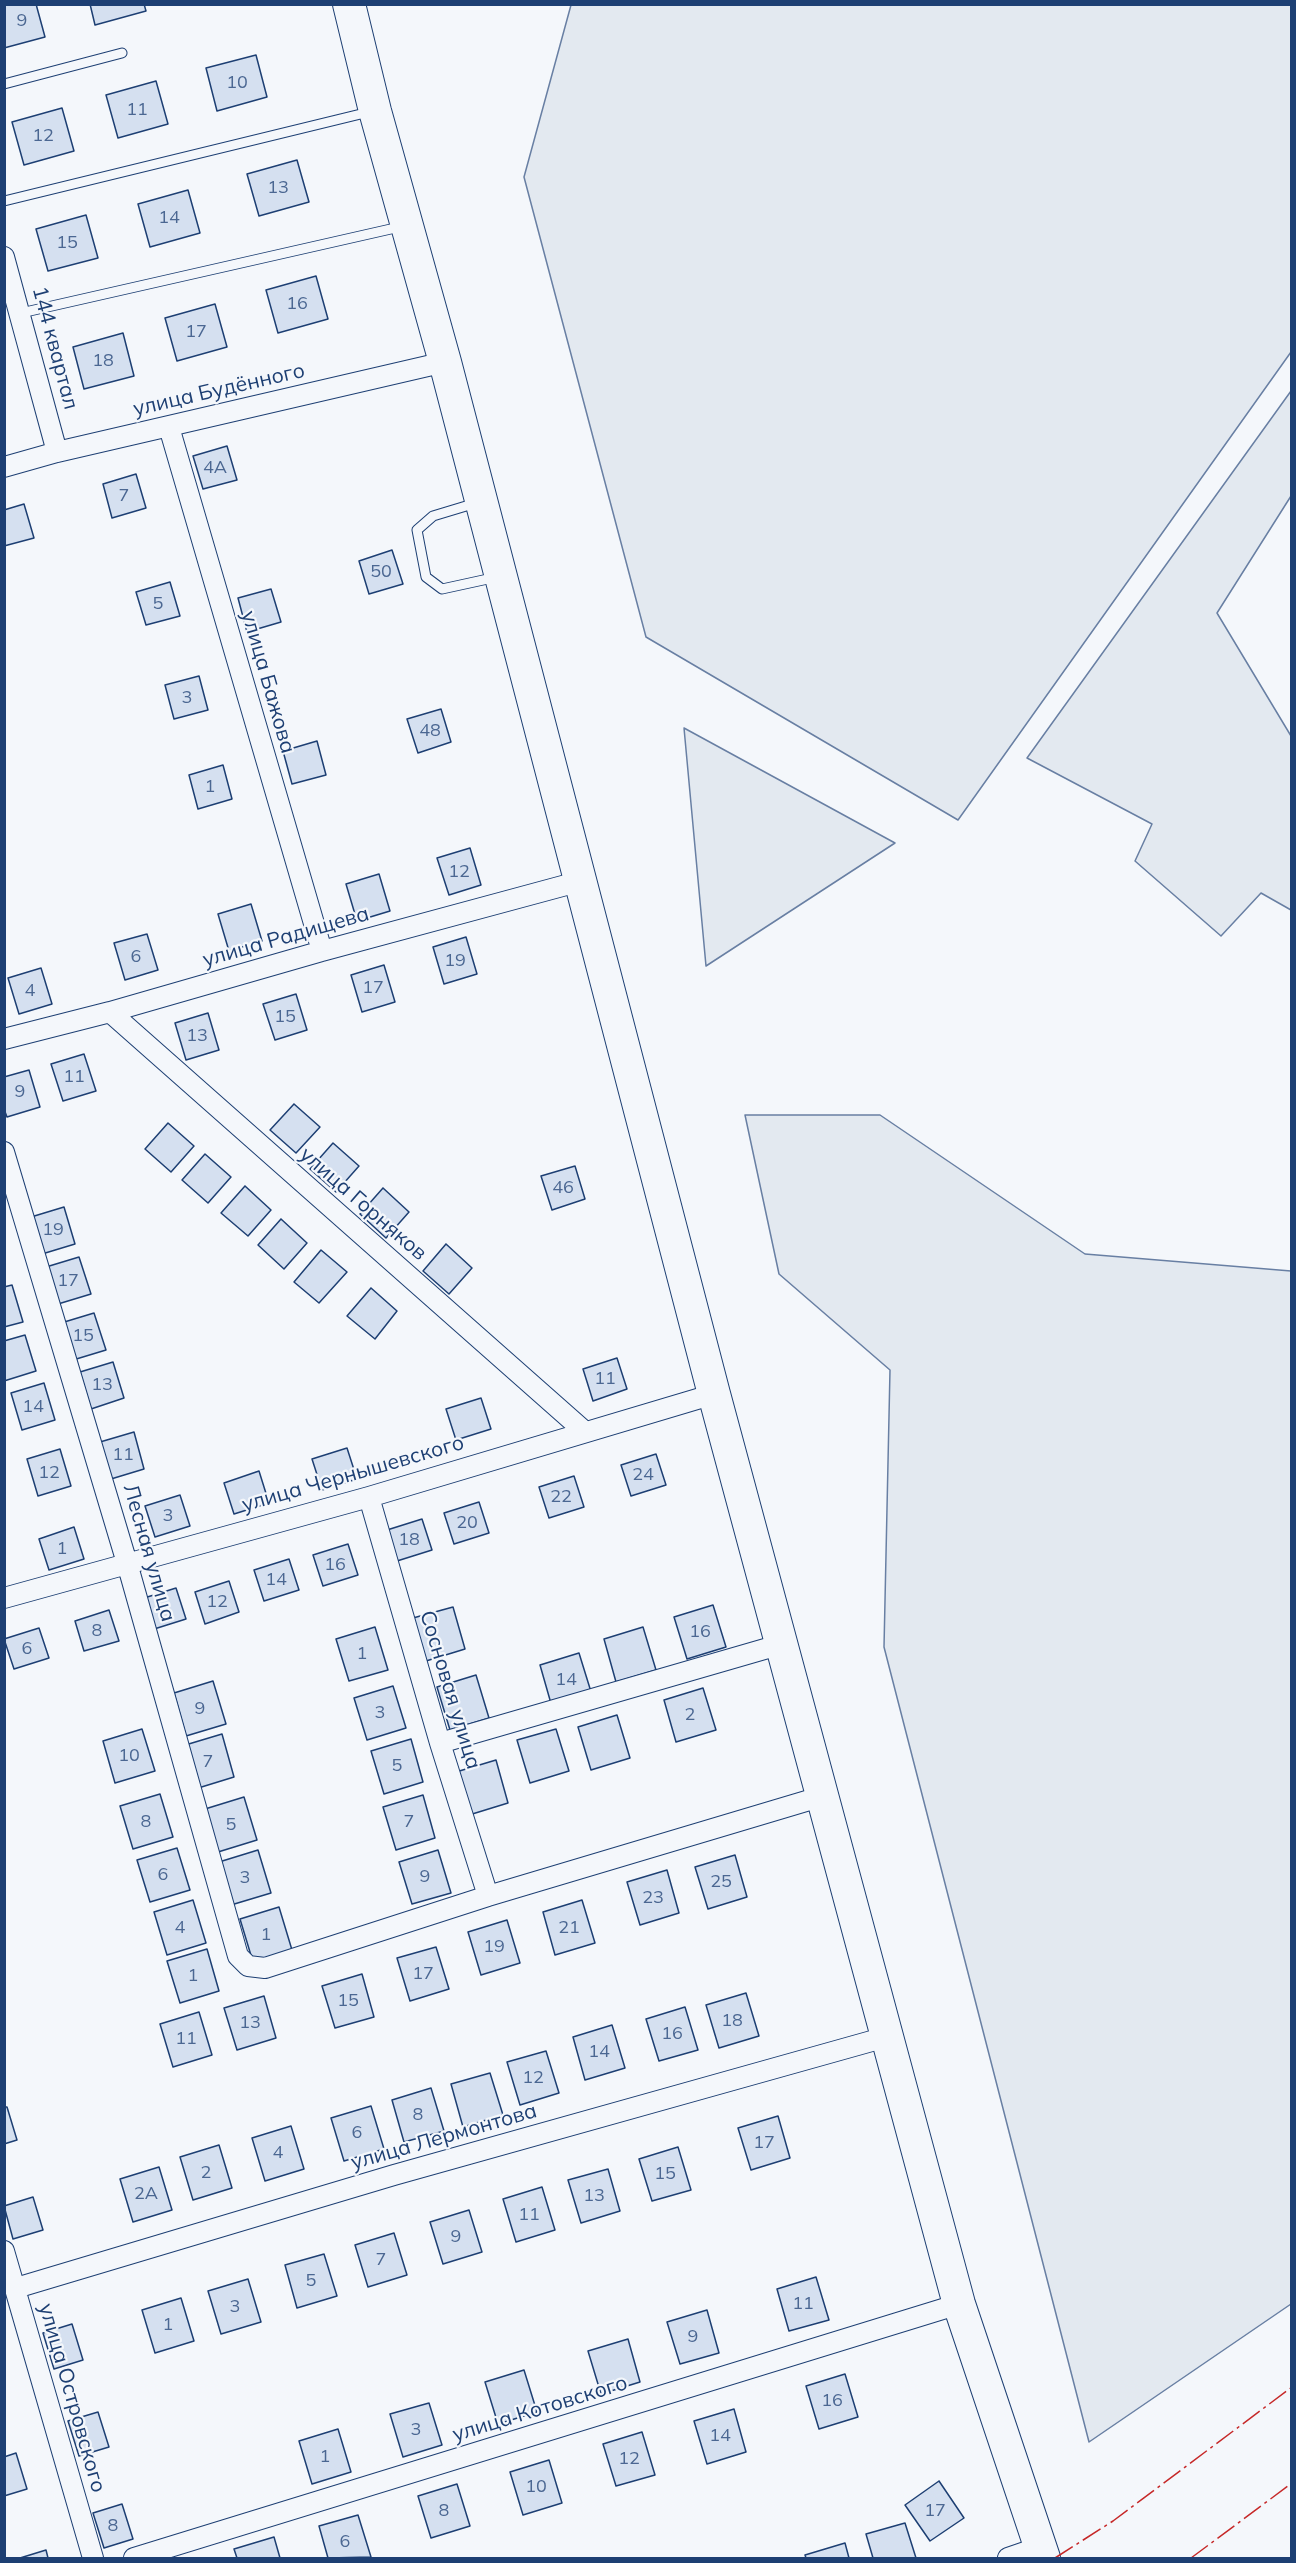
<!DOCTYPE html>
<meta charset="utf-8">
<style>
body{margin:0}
#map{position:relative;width:1296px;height:2563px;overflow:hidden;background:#f4f7fb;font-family:Mulish,sans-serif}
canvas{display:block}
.frame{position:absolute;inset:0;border:6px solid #1d3f73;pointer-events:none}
</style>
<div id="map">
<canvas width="1296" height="2563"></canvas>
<div class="frame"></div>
</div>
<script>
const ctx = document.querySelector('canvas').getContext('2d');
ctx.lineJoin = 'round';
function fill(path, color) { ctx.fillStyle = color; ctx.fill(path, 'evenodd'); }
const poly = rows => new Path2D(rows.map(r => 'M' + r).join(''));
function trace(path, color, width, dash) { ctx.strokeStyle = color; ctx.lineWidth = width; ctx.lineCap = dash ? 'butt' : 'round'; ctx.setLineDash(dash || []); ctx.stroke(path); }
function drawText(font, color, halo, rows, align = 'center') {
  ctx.font = font + ' Mulish,sans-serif'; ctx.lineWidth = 4.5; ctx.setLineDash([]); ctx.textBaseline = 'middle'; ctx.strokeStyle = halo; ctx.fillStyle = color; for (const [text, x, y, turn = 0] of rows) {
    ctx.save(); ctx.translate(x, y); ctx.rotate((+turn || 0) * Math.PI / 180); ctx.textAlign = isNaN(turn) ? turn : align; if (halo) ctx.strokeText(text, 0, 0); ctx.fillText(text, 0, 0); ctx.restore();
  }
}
const green = poly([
 [571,5,1291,5,1291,352,958,820,646,637,524,177,571,5],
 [1291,391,1291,496,1217,613,1291,736,1291,910,1261,893,1221,936,1135,861,1152,824,1027,758,1291,391],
 [684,728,895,843,706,966,684,728],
 [745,1115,880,1115,1085,1254,1291,1271,1291,2304,1089,2442,884,1647,890,1370,779,1274,745,1115]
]);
const building = poly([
 [4,4,36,4,45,37,4,48,4,4],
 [90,4,144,4,146,11,95,25,90,4],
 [256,55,267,97,217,111,206,68,256,55],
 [156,81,168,124,118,138,106,95,156,81],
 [62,108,74,151,24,165,12,122,62,108],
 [297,160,309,202,259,216,247,174,297,160],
 [188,190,200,233,150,247,138,204,188,190],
 [86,215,98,258,48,271,36,229,86,215],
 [316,276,328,319,278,333,266,290,316,276],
 [215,304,227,347,177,361,165,318,215,304],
 [123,333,134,376,84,389,73,347,123,333],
 [227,446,237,480,203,489,193,456,227,446],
 [136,474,146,508,112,518,103,484,136,474],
 [24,504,34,538,4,546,4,510,24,504],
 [392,550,403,584,369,594,359,561,392,550],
 [170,582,180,616,146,625,136,592,170,582],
 [271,589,281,622,247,632,238,598,271,589],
 [199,676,208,710,174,719,165,685,199,676],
 [441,709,451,742,418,753,407,719,441,709],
 [317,741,326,775,292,784,283,751,317,741],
 [223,765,232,799,198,809,189,775,223,765],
 [470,848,481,885,449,895,437,858,470,848],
 [379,874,390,911,357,921,346,884,379,874],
 [251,904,262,941,229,951,218,914,251,904],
 [147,934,158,970,125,980,114,943,147,934],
 [466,937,477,974,444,984,433,947,466,937],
 [384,965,395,1002,362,1012,351,975,384,965],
 [41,968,52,1004,19,1014,8,978,41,968],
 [296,994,307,1030,275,1040,263,1004,296,994],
 [208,1013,219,1050,186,1060,175,1023,208,1013],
 [84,1054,96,1091,63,1101,51,1064,84,1054],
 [29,1070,40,1107,7,1117,4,1109,4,1077,29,1070],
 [294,1104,320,1127,296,1153,270,1130,294,1104],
 [168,1123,194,1146,171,1172,145,1149,168,1123],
 [333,1143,359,1166,336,1192,310,1169,333,1143],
 [205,1154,231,1177,208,1203,182,1180,205,1154],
 [575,1166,585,1199,552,1210,541,1176,575,1166],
 [245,1186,271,1210,248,1236,221,1213,245,1186],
 [383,1188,409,1212,386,1238,360,1214,383,1188],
 [64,1207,75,1244,42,1254,31,1217,64,1207],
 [281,1219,307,1243,284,1269,258,1245,281,1219],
 [446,1244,472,1268,449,1294,423,1271,446,1244],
 [321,1250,347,1272,319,1303,294,1282,321,1250],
 [79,1257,91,1294,58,1304,46,1267,79,1257],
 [12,1285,23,1322,4,1327,4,1287,12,1285],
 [371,1288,397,1311,375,1339,347,1316,371,1288],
 [94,1313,106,1350,73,1360,61,1323,94,1313],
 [25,1335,36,1371,4,1381,4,1341,25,1335],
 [617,1358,627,1389,593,1401,583,1369,617,1358],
 [113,1362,124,1398,91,1409,80,1372,113,1362],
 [44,1383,55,1420,22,1430,11,1393,44,1383],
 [481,1398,491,1429,456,1440,446,1409,481,1398],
 [134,1432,144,1469,111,1479,100,1442,134,1432],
 [347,1448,357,1479,322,1490,312,1459,347,1448],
 [60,1449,71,1486,38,1496,27,1459,60,1449],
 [656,1454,666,1485,631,1496,621,1465,656,1454],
 [259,1471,269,1503,234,1514,224,1483,259,1471],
 [574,1476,584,1507,549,1518,539,1487,574,1476],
 [180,1495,190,1526,155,1537,145,1506,180,1495],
 [479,1502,489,1533,454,1544,444,1513,479,1502],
 [422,1519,432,1550,397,1561,387,1530,422,1519],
 [74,1527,84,1559,49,1570,39,1539,74,1527],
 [348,1544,358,1575,323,1586,313,1555,348,1544],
 [289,1559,299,1590,264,1601,254,1570,289,1559],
 [229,1581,239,1612,205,1624,195,1592,229,1581],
 [176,1588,186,1619,151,1630,141,1599,176,1588],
 [713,1605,726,1647,687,1659,674,1617,713,1605],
 [453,1607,465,1649,426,1661,413,1618,453,1607],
 [109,1610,119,1641,84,1651,75,1621,109,1610],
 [375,1627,388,1670,349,1681,336,1639,375,1627],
 [643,1627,656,1670,616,1682,604,1639,643,1627],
 [39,1628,49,1658,14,1669,4,1639,39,1628],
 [579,1653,592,1695,552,1707,540,1665,579,1653],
 [476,1675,489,1718,450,1730,437,1687,476,1675],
 [213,1681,226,1724,186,1736,174,1693,213,1681],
 [393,1686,406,1728,367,1740,354,1698,393,1686],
 [703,1688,716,1730,676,1742,664,1700,703,1688],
 [617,1715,630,1758,591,1770,578,1727,617,1715],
 [142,1729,155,1771,115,1783,103,1741,142,1729],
 [556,1729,569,1771,530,1783,517,1740,556,1729],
 [222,1734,234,1777,195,1789,182,1746,222,1734],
 [411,1739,423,1782,384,1794,371,1751,411,1739],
 [496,1760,508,1803,469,1815,456,1772,496,1760],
 [160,1794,173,1837,133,1849,120,1806,160,1794],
 [423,1795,435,1838,396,1850,383,1807,423,1795],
 [244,1797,257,1840,218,1852,205,1809,244,1797],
 [177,1848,190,1890,150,1902,137,1860,177,1848],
 [258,1850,271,1893,231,1905,219,1862,258,1850],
 [438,1850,451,1893,412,1904,399,1862,438,1850],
 [735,1855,747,1897,708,1909,695,1867,735,1855],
 [667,1870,679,1913,640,1925,627,1882,667,1870],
 [193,1900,206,1943,167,1955,154,1912,193,1900],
 [582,1900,595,1943,555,1955,543,1912,582,1900],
 [279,1907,292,1950,253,1962,240,1919,279,1907],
 [507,1920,520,1963,481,1975,468,1932,507,1920],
 [436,1947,449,1989,410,2001,397,1958,436,1947],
 [207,1949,219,1991,180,2003,167,1961,207,1949],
 [362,1974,374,2017,335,2028,322,1986,362,1974],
 [746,1993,759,2036,719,2048,706,2005,746,1993],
 [264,1996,276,2038,237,2050,224,2008,264,1996],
 [685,2007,698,2050,659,2061,646,2019,685,2007],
 [199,2012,212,2055,173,2067,160,2024,199,2012],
 [612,2025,625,2068,585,2080,573,2037,612,2025],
 [546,2051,559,2093,520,2105,507,2062,546,2051],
 [490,2073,503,2115,463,2127,451,2084,490,2073],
 [431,2088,444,2131,404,2142,392,2100,431,2088],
 [371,2106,384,2149,344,2161,331,2118,371,2106],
 [4,2107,7,2107,17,2140,4,2144,4,2107],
 [778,2116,790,2158,751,2170,738,2128,778,2116],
 [291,2126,304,2169,265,2181,252,2138,291,2126],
 [219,2145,232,2188,193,2200,180,2157,219,2145],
 [678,2147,691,2190,652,2201,639,2159,678,2147],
 [159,2167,172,2210,133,2222,120,2179,159,2167],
 [608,2169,620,2211,581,2223,568,2180,608,2169],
 [542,2187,555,2230,516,2242,503,2199,542,2187],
 [33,2197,43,2230,13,2239,4,2206,33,2197],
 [469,2210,482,2252,443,2264,430,2222,469,2210],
 [394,2233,407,2275,368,2287,355,2245,394,2233],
 [324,2254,337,2296,297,2308,285,2265,324,2254],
 [816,2277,829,2320,789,2331,777,2289,816,2277],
 [248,2279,261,2322,221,2334,208,2291,248,2279],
 [181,2298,194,2341,155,2353,142,2310,181,2298],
 [707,2310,719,2353,680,2364,667,2322,707,2310],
 [72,2324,83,2360,54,2369,43,2333,72,2324],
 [628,2339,640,2382,601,2394,588,2351,628,2339],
 [524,2370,537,2412,498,2424,485,2382,524,2370],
 [845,2374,858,2417,819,2429,806,2386,845,2374],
 [429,2403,442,2445,403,2457,390,2414,429,2403],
 [734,2409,746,2452,707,2464,694,2421,734,2409],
 [98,2412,109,2447,79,2456,68,2421,98,2412],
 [338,2429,351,2472,312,2484,299,2441,338,2429],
 [642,2432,655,2475,616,2486,603,2444,642,2432],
 [16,2453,27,2489,4,2496,4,2457,16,2453],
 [549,2460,562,2503,523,2515,510,2472,549,2460],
 [939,2481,964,2518,930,2541,905,2505,939,2481],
 [457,2484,470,2526,431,2538,418,2496,457,2484],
 [122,2504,133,2539,104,2548,93,2513,122,2504],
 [358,2515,371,2557,328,2558,319,2526,358,2515],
 [905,2523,916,2558,873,2558,866,2534,905,2523],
 [274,2537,280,2558,237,2558,234,2549,274,2537],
 [845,2543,849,2558,806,2558,805,2555,845,2543],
 [46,2550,48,2558,20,2558,46,2550]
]);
const service = poly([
 [4,84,122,53],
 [4,201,369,112],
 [21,313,404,226],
 [476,503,433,516,417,530,426,577,442,589,497,577]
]);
const minor = poly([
 [4,257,57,452],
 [169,427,322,951],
 [4,467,57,452,445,362],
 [110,1012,584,1431],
 [4,1039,110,1012,322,951,581,881],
 [4,1152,127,1563,238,1956,248,1966,265,1968,488,1896,823,1796],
 [369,1497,440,1743,488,1896],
 [4,1598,369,1497,714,1394],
 [440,1743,782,1644],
 [4,2251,93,2558],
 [16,2288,394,2175,886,2037],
 [134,2558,959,2304],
 [1008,2558,1040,2547]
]);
const trunk = poly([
 [349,4,375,111,445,362,714,1394,959,2304,1044,2558]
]);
const power = poly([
 [1055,2558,1113,2521,1292,2387],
 [1191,2558,1292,2483]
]);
const numberNames = [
 ["9",22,21],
 ["10",237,83],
 ["11",137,110],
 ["12",43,136],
 ["13",278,188],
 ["14",169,218],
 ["15",67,243],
 ["16",297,304],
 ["17",196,332],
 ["18",103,361],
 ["4А",215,468],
 ["7",124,496],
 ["50",381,572],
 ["5",158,604],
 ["3",187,698],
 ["48",430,731],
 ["1",210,787],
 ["12",459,872],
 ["6",136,957],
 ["19",455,961],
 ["17",373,988],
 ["4",30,991],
 ["15",285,1017],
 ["13",197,1036],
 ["11",74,1077],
 ["9",20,1092],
 ["46",563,1188],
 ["19",53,1230],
 ["17",68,1281],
 ["15",83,1336],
 ["11",605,1379],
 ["13",102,1385],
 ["14",33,1407],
 ["11",123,1455],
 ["12",49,1473],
 ["24",643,1475],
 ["22",561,1497],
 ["3",168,1516],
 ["20",467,1523],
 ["18",409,1540],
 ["1",62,1549],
 ["16",335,1565],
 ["14",276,1580],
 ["12",217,1602],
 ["8",97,1631],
 ["16",700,1632],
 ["6",27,1649],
 ["1",362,1654],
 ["14",566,1680],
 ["9",200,1709],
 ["3",380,1713],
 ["2",690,1715],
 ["10",129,1756],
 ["7",208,1762],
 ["5",397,1766],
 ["8",146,1822],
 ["7",409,1822],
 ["5",231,1825],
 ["6",163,1875],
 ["9",425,1877],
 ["3",245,1878],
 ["25",721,1882],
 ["23",653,1898],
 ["4",180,1928],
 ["21",569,1928],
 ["1",266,1935],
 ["19",494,1947],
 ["17",423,1974],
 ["1",193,1976],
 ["15",348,2001],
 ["18",732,2021],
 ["13",250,2023],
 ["16",672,2034],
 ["11",186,2039],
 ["14",599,2052],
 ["12",533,2078],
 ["8",418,2115],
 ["6",357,2133],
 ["17",764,2143],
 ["4",278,2153],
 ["2",206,2173],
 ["15",665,2174],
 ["2А",146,2194],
 ["13",594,2196],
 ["11",529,2215],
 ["9",456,2237],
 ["7",381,2260],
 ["5",311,2281],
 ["11",803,2304],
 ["3",235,2307],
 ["1",168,2325],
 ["9",693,2337],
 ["16",832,2401],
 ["3",416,2430],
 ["14",720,2436],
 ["1",325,2457],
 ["12",629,2459],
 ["10",536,2487],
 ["8",444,2511],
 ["17",935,2511],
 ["8",113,2526],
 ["6",345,2542]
];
const streetNames = [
 ["144 квартал",55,348,75],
 ["улица Будённого",219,390,-13],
 ["улица Бажова",268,682,74],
 ["улица Радищева",286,937,-16],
 ["улица Горняков",363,1204,41],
 ["улица Чернышевского",353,1474,-16],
 ["Лесная улица",149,1553,74],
 ["Сосновая улица",450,1690,73],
 ["улица Лермонтова",444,2137,-16],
 ["улица Островского",72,2398,74],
 ["улица Котовского",540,2409,-17]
];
fill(green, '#e3e9f0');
trace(green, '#687fa3', 1.5);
fill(building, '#d5e0f0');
trace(building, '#1d3f73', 1.5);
trace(service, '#1d3f73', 11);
trace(minor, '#1d3f73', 22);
trace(trunk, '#1d3f73', 34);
trace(service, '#f4f7fb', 9);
trace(minor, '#f4f7fb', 20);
trace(trunk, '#f4f7fb', 32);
trace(power, '#c62828', 1.5, [21, 4.5, 3, 4.5]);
drawText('18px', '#4b6792', null, numberNames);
drawText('21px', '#1d3f73', '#f4f7fb', streetNames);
</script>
